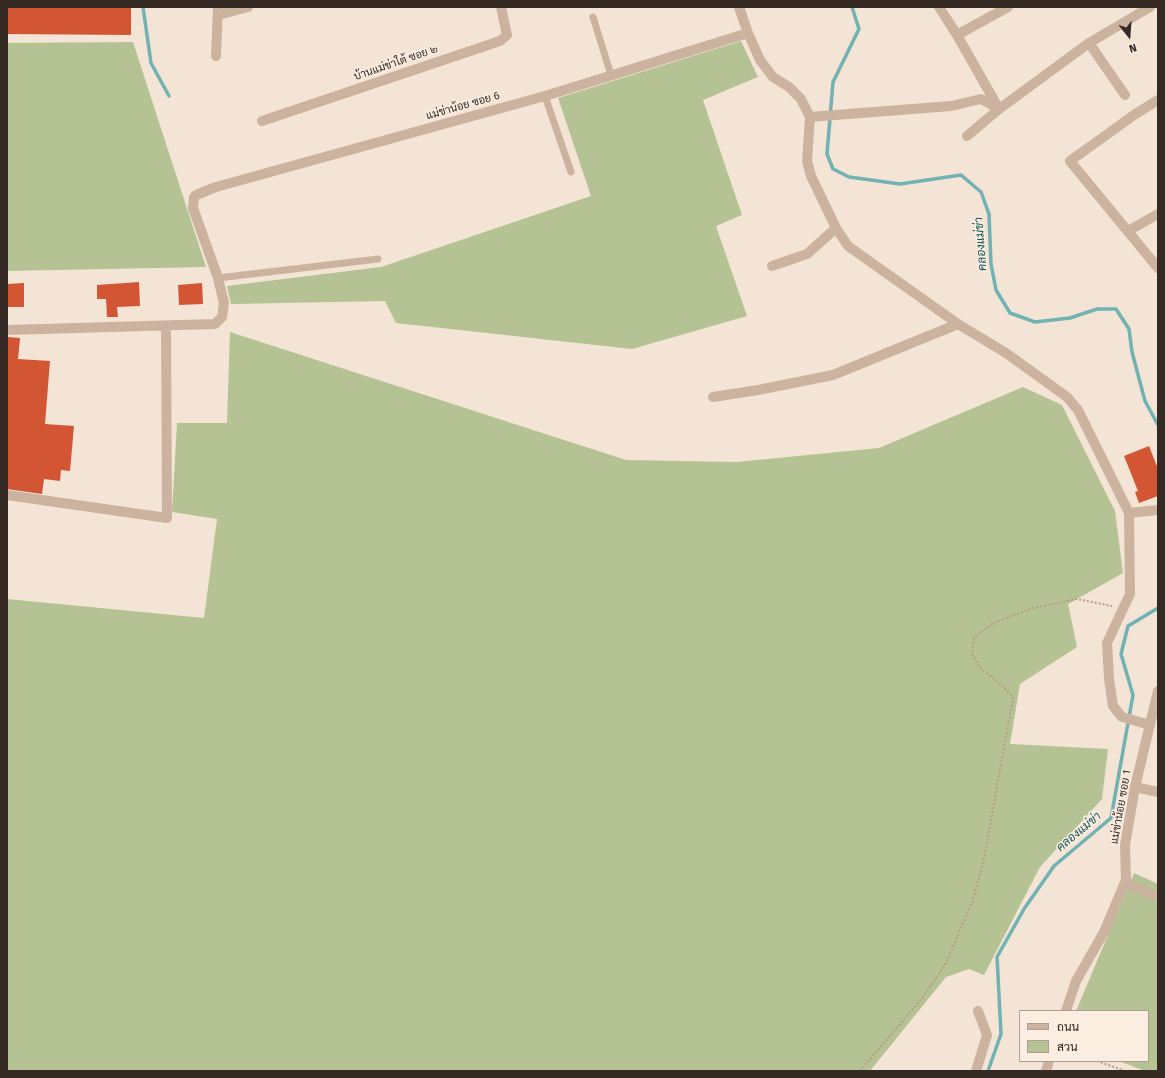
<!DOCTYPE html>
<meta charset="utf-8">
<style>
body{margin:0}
#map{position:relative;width:1165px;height:1078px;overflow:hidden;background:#f3e4d5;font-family:"Fira Sans",Sarabun,sans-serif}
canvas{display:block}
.frame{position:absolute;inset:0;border:8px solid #352924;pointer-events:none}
.legend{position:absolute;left:1019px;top:1010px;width:130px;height:52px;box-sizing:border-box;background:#fbeee1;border:1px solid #ac9f95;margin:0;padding:5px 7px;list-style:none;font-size:12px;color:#352924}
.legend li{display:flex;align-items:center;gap:8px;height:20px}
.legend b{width:20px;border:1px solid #ac9f95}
.north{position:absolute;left:1109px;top:16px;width:40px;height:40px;-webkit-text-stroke:3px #fbeee1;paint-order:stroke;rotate:163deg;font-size:11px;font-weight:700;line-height:16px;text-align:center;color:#352924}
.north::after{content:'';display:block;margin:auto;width:14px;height:18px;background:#352924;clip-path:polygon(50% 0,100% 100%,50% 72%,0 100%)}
</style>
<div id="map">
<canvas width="1165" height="1078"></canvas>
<div class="frame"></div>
<ul class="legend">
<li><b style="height:5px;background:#ccb3a0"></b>ถนน</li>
<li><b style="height:11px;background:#b5c394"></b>สวน</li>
</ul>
<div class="north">N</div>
</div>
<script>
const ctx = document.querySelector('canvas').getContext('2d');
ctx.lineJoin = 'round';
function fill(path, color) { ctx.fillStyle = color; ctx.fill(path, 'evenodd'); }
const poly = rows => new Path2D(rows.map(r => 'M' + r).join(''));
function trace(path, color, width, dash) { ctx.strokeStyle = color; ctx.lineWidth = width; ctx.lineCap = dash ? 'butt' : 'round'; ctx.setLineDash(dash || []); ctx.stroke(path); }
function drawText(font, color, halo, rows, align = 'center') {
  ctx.font = font + ' "Fira Sans",Sarabun,sans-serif'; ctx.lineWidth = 3; ctx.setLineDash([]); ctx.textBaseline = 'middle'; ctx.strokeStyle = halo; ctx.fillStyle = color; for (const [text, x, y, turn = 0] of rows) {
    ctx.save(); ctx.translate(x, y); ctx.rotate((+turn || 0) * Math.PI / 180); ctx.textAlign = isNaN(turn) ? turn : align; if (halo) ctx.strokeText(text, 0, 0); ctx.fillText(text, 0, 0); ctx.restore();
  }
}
const green = poly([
 [741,41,758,77,703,100,742,215,716,226,747,316,632,349,396,323,385,301,231,304,227,286,381,267,591,196,558,98],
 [133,42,206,267,7,271,7,43],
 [230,332,626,460,737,462,879,448,1023,387,1062,405,1115,511,1123,573,1068,604,1077,647,1020,684,1010,744,1108,749,1102,799,1040,867,984,975,969,969,946,977,870,1071,7,1071,7,599,204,618,217,519,172,512,177,423,227,423],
 [1134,873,1158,884,1158,1071,1145,1071,1119,1061,1148,1061,1148,1011,1076,1011]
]);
const stream = poly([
 [143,7,151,63,169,96],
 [852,7,859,29,833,82,827,154,833,169,849,177,900,184,961,175,981,192,989,214,991,264,996,290,1010,313,1035,322,1070,318,1097,309,1116,309,1129,329,1132,352,1145,401,1158,425],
 [988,1071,1001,1034,997,957,1024,909,1054,866,1111,818,1133,695,1121,654,1128,626,1158,608]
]);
const building = poly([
 [7,8,131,8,131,35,7,34],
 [139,282,140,306,117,307,118,317,107,317,106,299,97,299,97,285],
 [24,283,24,307,7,307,7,284],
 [202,283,203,304,179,305,178,285],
 [7,337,20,338,18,359,50,361,45,424,74,426,70,471,61,470,60,481,44,479,42,494,7,489],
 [1149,446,1158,469,1158,496,1139,503,1135,492,1138,491,1124,456]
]);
const path = poly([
 [1097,1061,1125,1071],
 [860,1071,923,997,945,965,973,900,984,859,1013,697,1003,686,981,669,972,654,974,638,993,623,1033,608,1077,599,1112,606]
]);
const lane = poly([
 [593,17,611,75],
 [545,96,571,172],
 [218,278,378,259]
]);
const street = poly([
 [739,7,748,33,760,60,773,77,789,87,801,99,810,117,807,161,811,176,836,228,848,246,958,324,1006,353,1067,397,1078,410,1129,513,1130,594,1107,643,1109,679,1113,706,1122,717,1150,725],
 [939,7,957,35,999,109,967,136],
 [218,15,248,7],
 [957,35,1008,7],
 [1089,43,1125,95],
 [216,56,218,7],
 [1158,100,1134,115,1070,161,1158,268],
 [810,117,951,106,981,99,999,109,1089,43,1150,7],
 [262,121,500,41,507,35,501,7],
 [1128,231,1158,214],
 [772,266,807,254,836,228],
 [7,330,215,324,222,317,224,303,218,278,193,208,194,197,196,195,216,187,545,96,748,33],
 [713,397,758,390,833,375,958,324],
 [7,495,167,518,166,326],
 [1129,513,1158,510],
 [1135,787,1158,792],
 [1125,883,1158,897],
 [1066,1011,1076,981,1104,932,1126,880,1125,845,1135,787,1158,691],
 [976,1071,987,1035,978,1011],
 [1046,1071,1049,1061]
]);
const streetNames = [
 ["บ้านแม่ข่าใต้ ซอย ๒",396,63,-19],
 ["แม่ข่าน้อย ซอย 6",463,106,-16],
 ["แม่ข่าน้อย ซอย 1",1121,807,-80]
];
const waterNames = [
 ["คลองแม่ข่า",981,244,-94],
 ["คลองแม่ข่า",1079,832,-40]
];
fill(green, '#b5c394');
trace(stream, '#71b2b2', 3.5);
fill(building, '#d25534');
trace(path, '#b89c8a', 2, [2, 2]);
trace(lane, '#ccb3a0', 7);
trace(street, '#ccb3a0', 10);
drawText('11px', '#352924', '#fbeee1', streetNames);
drawText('italic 12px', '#16575a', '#fbeee1', waterNames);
</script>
